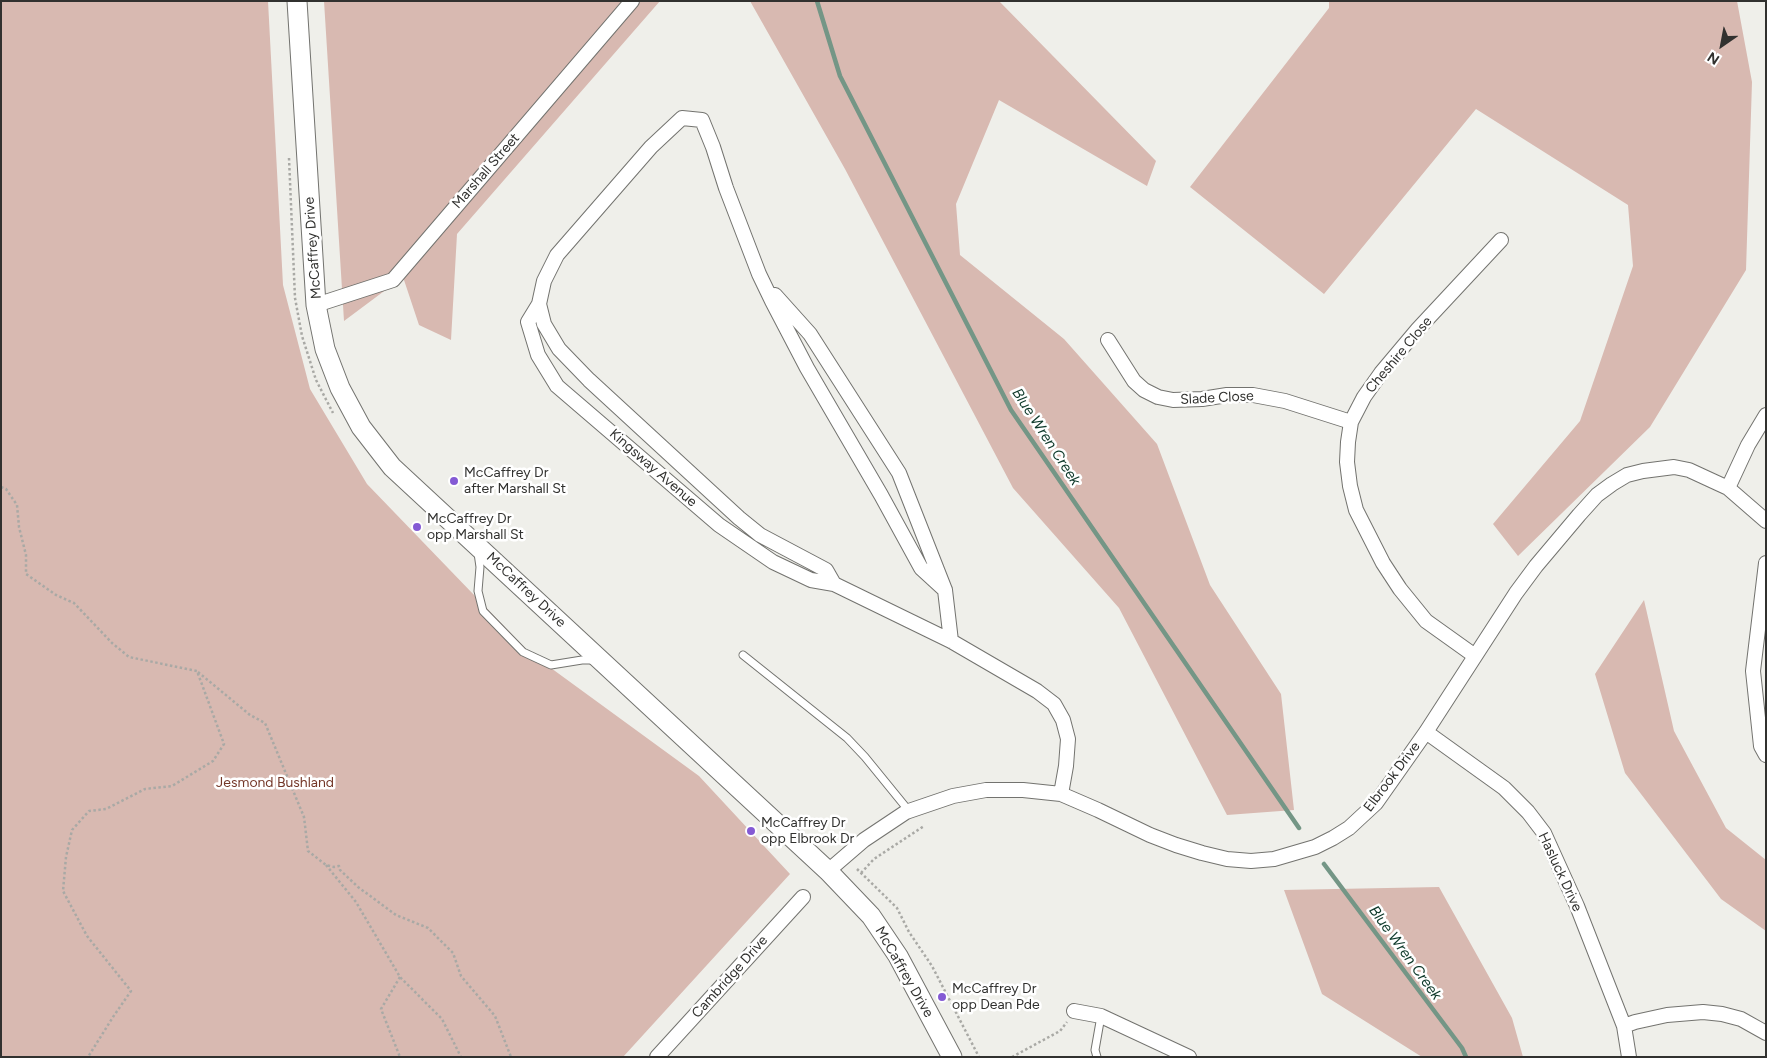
<!DOCTYPE html>
<style>
body{margin:0}
#map{position:relative;width:1767px;height:1058px;overflow:hidden;background:#efefea;font-family:Figtree,sans-serif}
canvas{display:block}
.frame{position:absolute;inset:0;border:2px solid #31312f;pointer-events:none}
.north{position:absolute;left:1697px;top:20px;width:50px;height:50px;-webkit-text-stroke:4px #fff;paint-order:stroke;rotate:213deg;font-size:14px;font-weight:700;line-height:20px;text-align:center;color:#31312f}
.north::after{content:'';display:block;margin:auto;width:18px;height:22px;background:#31312f;clip-path:polygon(50% 0,100% 100%,50% 72%,0 100%)}
</style>
<div id="map">
<canvas width="1767" height="1058"></canvas>
<div class="frame"></div>
<div class="north">N</div>
</div>
<script>
const ctx = document.querySelector('canvas').getContext('2d');
ctx.lineJoin = 'round';
function fill(path, color) { ctx.fillStyle = color; ctx.fill(path, 'evenodd'); }
const poly = rows => new Path2D(rows.map(r => 'M' + r).join(''));
function trace(path, color, width, dash) { ctx.strokeStyle = color; ctx.lineWidth = width; ctx.lineCap = dash ? 'butt' : 'round'; ctx.setLineDash(dash || []); ctx.stroke(path); }
function drawText(font, color, halo, rows, align = 'center') {
  ctx.font = font + ' Figtree,sans-serif'; ctx.lineWidth = 5; ctx.setLineDash([]); ctx.textBaseline = 'middle'; ctx.strokeStyle = halo; ctx.fillStyle = color; for (const [text, x, y, turn = 0] of rows) {
    ctx.save(); ctx.translate(x, y); ctx.rotate((+turn || 0) * Math.PI / 180); ctx.textAlign = isNaN(turn) ? turn : align; if (halo) ctx.strokeText(text, 0, 0); ctx.fillText(text, 0, 0); ctx.restore();
  }
}
const green = poly([
 [1,1,268,1,283,285,310,389,367,484,529,652,699,776,790,874,623,1057,1,1057],
 [324,1,660,1,457,234,451,340,419,325,403,277,344,321],
 [750,1,999,1,1156,161,1147,186,999,100,956,204,960,255,1064,339,1157,444,1210,585,1281,694,1294,810,1227,815,1119,608,1013,488,845,169],
 [1329,1,1737,1,1752,82,1746,270,1650,427,1518,556,1493,524,1580,421,1633,266,1628,205,1476,109,1324,294,1190,187,1329,8],
 [1644,600,1674,731,1726,828,1766,860,1766,931,1721,899,1625,773,1595,674],
 [1439,887,1512,1018,1523,1057,1422,1057,1322,994,1284,890]
]);
const stream = poly([
 [817,1,840,76,1011,410,1299,828],
 [1324,864,1462,1048,1466,1057]
]);
const path = poly([
 [289,158,295,298,302,336,316,380,333,413],
 [1,487,6,489,17,505,19,527,26,555,26,574,56,595,74,603,112,643,129,657,197,671,224,744,213,761,172,786,145,789,106,809,89,811,72,830,66,857,63,891,87,936,131,991,113,1017,88,1057],
 [198,672,250,715,265,723,304,817,308,851,326,865,334,867,339,866,340,870,358,887,396,915,428,928,453,953,461,976,495,1016,511,1057],
 [326,865,356,902,400,977,442,1019,461,1057],
 [857,869,897,908,909,932,932,966,979,1057],
 [861,873,874,859,924,826],
 [400,977,381,1009,400,1057],
 [1012,1057,1060,1031,1067,1022]
]);
const lane = poly([
 [478,553,480,567,478,591,483,611,523,652,551,665,582,660,593,660],
 [743,655,847,738,865,757,909,811],
 [1097,1057,1095,1050,1101,1016]
]);
const street = poly([
 [775,295,810,334,899,473,945,590,951,641],
 [539,304,544,324,559,349,589,380,739,518,760,535,826,570,834,584],
 [316,305,393,280,632,1],
 [1108,340,1134,381,1144,390,1158,397,1173,400,1202,399,1227,395,1253,395,1285,401,1351,422],
 [1728,488,1748,445,1766,415],
 [1766,563,1753,671,1761,746,1766,755],
 [945,590,921,568,881,495,807,368,772,301,759,274,726,188,713,147,702,120,682,118,651,147,557,255,544,281,539,304,528,322,538,355,557,386,719,525,773,562,811,580,834,584,951,641,1037,691,1054,704,1063,720,1068,739,1066,766,1061,794],
 [1475,656,1426,621,1400,589,1383,563,1356,510,1350,486,1347,462,1348,442,1351,422,1364,397,1381,373,1418,329,1501,240],
 [1426,732,1504,788,1528,812,1544,833,1577,906,1624,1026,1629,1057],
 [828,871,864,840,906,812,953,796,986,790,1023,790,1061,794,1098,810,1150,835,1176,845,1202,853,1227,859,1251,861,1274,859,1315,847,1333,838,1349,828,1376,803,1426,732,1516,593,1536,566,1579,515,1597,495,1612,484,1627,475,1643,471,1674,467,1689,470,1728,488,1766,521],
 [1074,1011,1101,1016,1189,1057],
 [1624,1026,1635,1022,1667,1015,1703,1012,1722,1014,1741,1019,1766,1033],
 [657,1057,803,897]
]);
const secondary = poly([
 [297,1,316,305,325,349,340,388,361,427,392,467,828,871,871,916,898,956,952,1057]
]);
const markers = [
 [454,481,5,"#845ad4"],
 [417,527,5,"#845ad4"],
 [751,831,5,"#845ad4"],
 [942,997,5,"#845ad4"]
];
const streetNames = [
 ["Marshall Street",486,171,-49],
 ["McCaffrey Drive",313,248,-94],
 ["Cheshire Close",1399,355,-50],
 ["Slade Close",1217,398,-3],
 ["Kingsway Avenue",653,468,41],
 ["McCaffrey Drive",526,590,43],
 ["Elbrook Drive",1392,777,-53],
 ["Hasluck Drive",1560,872,65],
 ["McCaffrey Drive",904,972,60],
 ["Cambridge Drive",730,977,-48]
];
const poiNames = [
 ["McCaffrey Dr",464,473],
 ["after Marshall St",464,489],
 ["McCaffrey Dr",427,519],
 ["opp Marshall St",427,535],
 ["McCaffrey Dr",761,823],
 ["opp Elbrook Dr",761,839],
 ["McCaffrey Dr",952,989],
 ["opp Dean Pde",952,1005]
];
const parkNames = [
 ["Jesmond Bushland",275,783]
];
const waterNames = [
 ["Blue Wren Creek",1046,437,57],
 ["Blue Wren Creek",1405,953,54]
];
fill(green, '#d8b9b1');
trace(stream, '#749686', 4.5);
trace(lane, '#73736f', 9);
trace(street, '#73736f', 16);
trace(secondary, '#73736f', 21);
trace(path, '#a9a9a5', 2.5, [2.5, 2.5]);
trace(lane, '#fff', 7);
trace(street, '#fff', 14);
trace(secondary, '#fff', 19);
for (const [x, y, r, color] of markers) { const dot = new Path2D(); dot.arc(x, y, r, 0, 2 * Math.PI); ctx.fillStyle = color; ctx.fill(dot); trace(dot, '#fff', 2); }
drawText('14px', '#31312f', '#fff', streetNames);
drawText('14px', '#31312f', '#fff', poiNames, 'left');
drawText('14px', '#743728', '#fff', parkNames);
drawText('italic 15px', '#0e392a', '#fff', waterNames);
</script>
